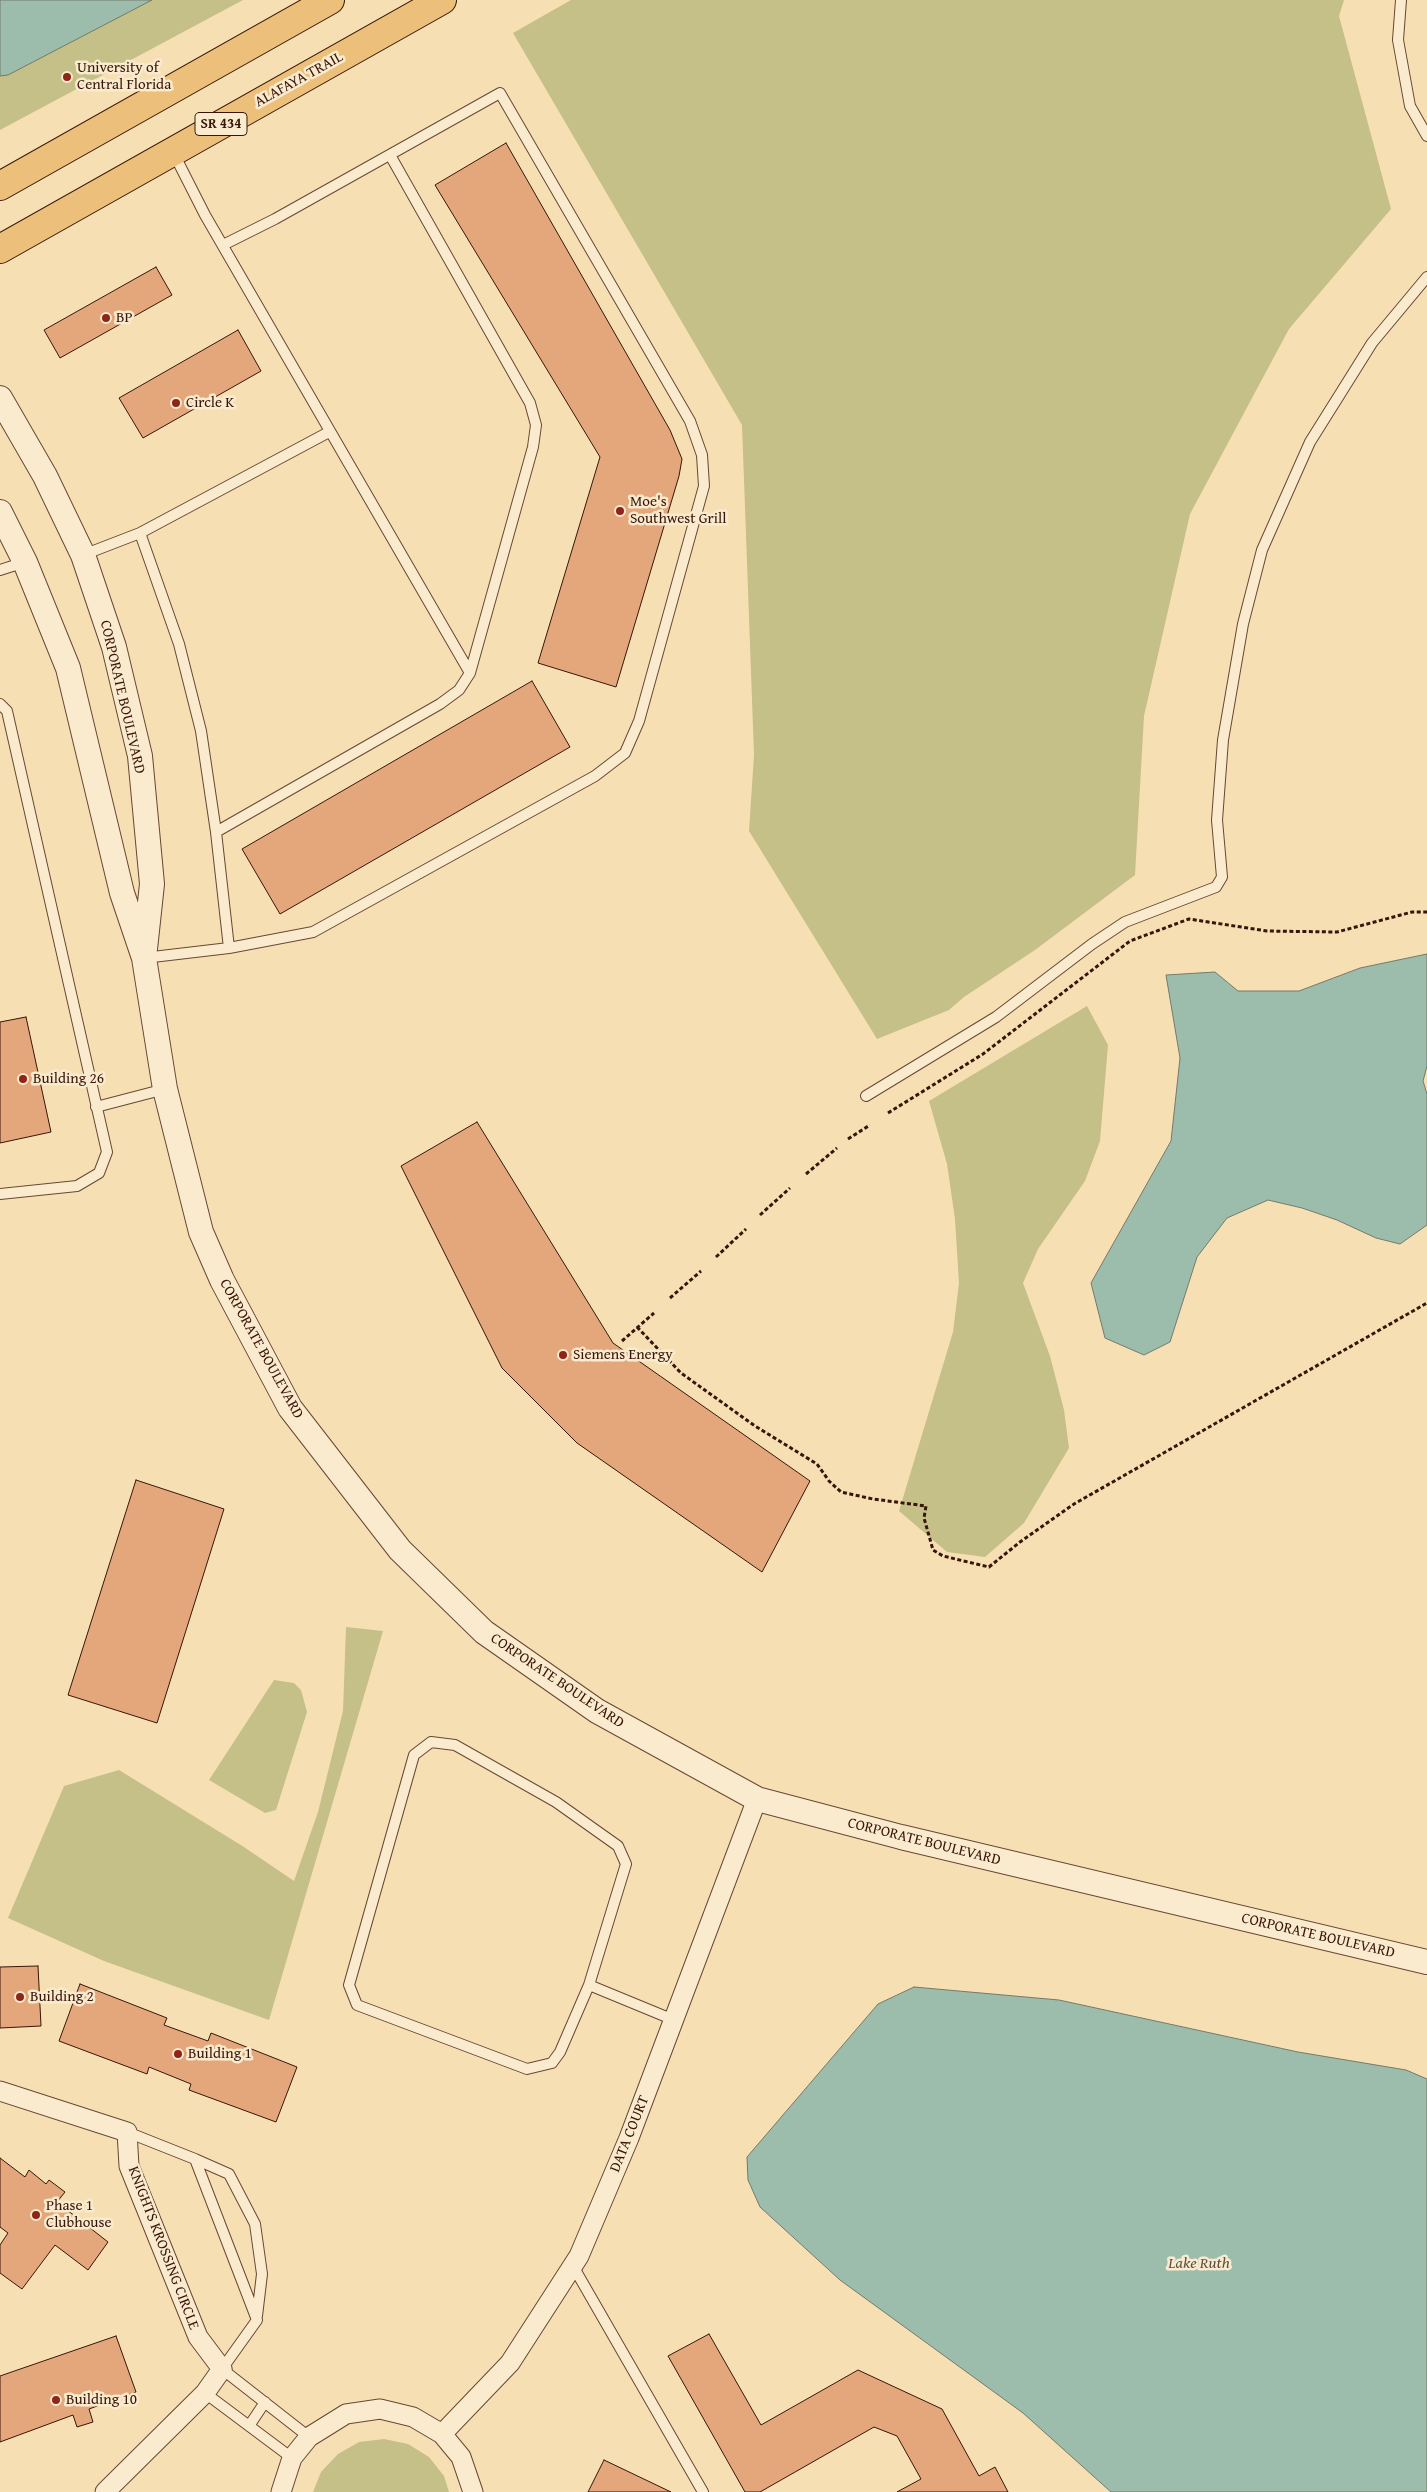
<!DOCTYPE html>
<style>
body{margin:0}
canvas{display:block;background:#f7dfb4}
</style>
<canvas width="1427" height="2492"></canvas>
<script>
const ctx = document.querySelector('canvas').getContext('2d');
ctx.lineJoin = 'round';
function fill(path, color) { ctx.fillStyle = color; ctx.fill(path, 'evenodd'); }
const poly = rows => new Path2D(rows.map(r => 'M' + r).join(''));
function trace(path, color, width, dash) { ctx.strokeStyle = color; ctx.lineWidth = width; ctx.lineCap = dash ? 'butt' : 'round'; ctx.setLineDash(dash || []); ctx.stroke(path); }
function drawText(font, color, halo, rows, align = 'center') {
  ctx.font = font + ' "Gentium Book Plus",serif'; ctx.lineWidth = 5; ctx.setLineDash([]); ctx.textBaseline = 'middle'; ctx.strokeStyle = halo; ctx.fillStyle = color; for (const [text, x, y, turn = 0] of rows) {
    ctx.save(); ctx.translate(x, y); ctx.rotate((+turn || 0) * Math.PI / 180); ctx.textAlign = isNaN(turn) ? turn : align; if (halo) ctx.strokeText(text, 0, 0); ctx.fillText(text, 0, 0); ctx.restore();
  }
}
const green = poly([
 [0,0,243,0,0,130],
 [571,0,1344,0,1339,16,1391,209,1289,329,1190,514,1144,716,1135,875,1035,950,964,997,949,1010,877,1039,749,831,754,755,742,425,513,33],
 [1087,1006,1108,1045,1100,1141,1085,1181,1038,1249,1023,1283,1050,1356,1064,1410,1069,1448,1024,1523,985,1557,947,1552,899,1511,953,1332,959,1283,955,1219,947,1164,929,1101],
 [346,1627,383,1631,269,2020,104,1961,8,1918,64,1786,119,1770,244,1847,294,1881,318,1812,343,1711],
 [274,1680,294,1683,301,1690,307,1712,276,1810,265,1813,209,1780],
 [384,2439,408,2444,429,2457,444,2476,449,2492,313,2492,321,2472,338,2454,359,2442]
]);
const water = poly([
 [0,0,152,0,8,75,0,76,0,0],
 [1427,954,1427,1066,1423,1081,1427,1094,1427,1225,1400,1244,1376,1238,1337,1220,1302,1208,1268,1200,1227,1218,1197,1257,1170,1342,1144,1355,1105,1338,1091,1283,1171,1141,1180,1058,1166,975,1215,972,1238,991,1299,991,1360,968,1427,954],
 [914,1987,1059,2000,1298,2052,1406,2070,1427,2079,1427,2492,1111,2492,1023,2413,840,2280,760,2207,748,2180,747,2157,878,2004,914,1987]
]);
const building = poly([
 [506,143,670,430,682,459,679,476,616,687,538,663,600,457,435,185,506,143],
 [156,267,172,295,60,358,44,330,156,267],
 [238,330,261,371,143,438,119,398,238,330],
 [532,681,570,747,280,914,242,849,532,681],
 [26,1017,51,1132,0,1143,0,1022,26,1017],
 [477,1122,613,1343,810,1481,762,1572,577,1443,502,1368,401,1166,477,1122],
 [136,1480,224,1509,157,1723,68,1695,136,1480],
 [38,1966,41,2026,0,2028,0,1967,38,1966],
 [80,1984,167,2018,164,2025,208,2041,211,2033,297,2067,276,2122,189,2090,191,2084,149,2067,147,2074,59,2041,80,1984],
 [0,2158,25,2177,29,2170,46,2184,49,2180,65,2192,57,2202,108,2242,88,2270,55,2245,22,2289,0,2273,0,2245,8,2233,0,2227,0,2158],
 [709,2334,761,2425,858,2370,942,2409,979,2476,995,2467,1008,2492,897,2492,921,2479,897,2436,874,2427,760,2492,745,2492,668,2356,709,2334],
 [116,2336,136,2392,89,2409,93,2422,77,2427,73,2415,0,2442,0,2376,116,2336],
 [604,2460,671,2492,588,2492,604,2460]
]);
const path = poly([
 [888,1113,983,1054,1130,941,1189,919,1267,931,1337,932,1412,912,1427,912],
 [848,1139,870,1125],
 [806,1174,837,1148],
 [760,1215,790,1188],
 [716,1257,746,1229],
 [670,1298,701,1271],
 [637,1327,681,1373,755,1426,817,1464,829,1481,841,1492,873,1499,926,1506,924,1518,933,1550,943,1556,989,1567,1020,1542,1074,1504,1427,1303],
 [622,1341,654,1313]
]);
const service = poly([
 [1401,0,1398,40,1410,106,1427,136],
 [173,152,205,215,470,673],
 [140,533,179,644,201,731,216,832,229,948],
 [83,555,140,533,329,432],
 [0,570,25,562],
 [0,704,7,711,107,1152,99,1173,77,1186,0,1194],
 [216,832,440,704,459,690,470,673,533,447,536,425,530,403,390,155],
 [144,958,229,948,313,932,595,776,625,753,639,721,704,486,702,455,690,421,500,93,275,219,223,245],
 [866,1096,996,1017,1092,944,1125,922,1216,887,1222,877,1217,820,1223,740,1243,624,1262,550,1310,442,1372,343,1427,277],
 [96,1107,165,1089],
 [589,1985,560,2052,552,2063,527,2069,357,2005,349,1985,414,1755,431,1742,455,1745,556,1802,618,1846,626,1864,589,1985,674,2020],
 [127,2132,195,2159,257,2320,222,2369,309,2437],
 [195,2159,229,2174,255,2224,262,2274,257,2316],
 [573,2266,703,2492],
 [205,2393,292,2458],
 [249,2426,265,2402]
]);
const minor = poly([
 [0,2091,127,2132,129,2166,198,2337,222,2369,205,2393,105,2492],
 [442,2434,510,2363,579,2256,629,2138,757,1799],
 [281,2492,292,2458,309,2437,346,2414,380,2409,413,2417,442,2434,461,2457,473,2492]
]);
const tertiary = poly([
 [0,398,45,476,83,555,114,647,140,756,152,884,145,949],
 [0,512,25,562,68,668,122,893,144,958,165,1089,201,1232,222,1280,290,1408,400,1550,484,1632,597,1711,757,1799,901,1837,1427,1962]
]);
const primary = poly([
 [0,186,330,0],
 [0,249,442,0]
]);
const markers = [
 [67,77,5,"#8f2418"],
 [106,318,5,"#8f2418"],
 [176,403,5,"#8f2418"],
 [620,511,5,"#8f2418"],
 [23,1079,5,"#8f2418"],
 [563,1355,5,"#8f2418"],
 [20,1997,5,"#8f2418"],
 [178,2054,5,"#8f2418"],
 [36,2215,5,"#8f2418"],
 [56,2400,5,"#8f2418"]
];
const shields = [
 [221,124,52]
];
const shieldNames = [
 ["SR 434",221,124]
];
const poiNames = [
 ["University of",77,68],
 ["Central Florida",77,85],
 ["BP",116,318],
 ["Circle K",186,403],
 ["Moe's",630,502],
 ["Southwest Grill",630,519],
 ["Building 26",33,1079],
 ["Siemens Energy",573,1355],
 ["Building 2",30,1997],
 ["Building 1",188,2054],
 ["Phase 1",46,2206],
 ["Clubhouse",46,2223],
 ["Building 10",66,2400]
];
const streetNames = [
 ["ALAFAYA TRAIL",299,80,-29],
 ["CORPORATE BOULEVARD",122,697,77],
 ["CORPORATE BOULEVARD",261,1349,61],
 ["CORPORATE BOULEVARD",557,1681,34],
 ["CORPORATE BOULEVARD",924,1842,14],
 ["CORPORATE BOULEVARD",1318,1936,13],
 ["DATA COURT",630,2134,-68],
 ["KNIGHTS KROSSING CIRCLE",163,2248,69]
];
const waterNames = [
 ["Lake Ruth",1199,2264]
];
fill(green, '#c4c087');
fill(water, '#9dbdac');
trace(water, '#747a6b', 1);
fill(building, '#e4a77b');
trace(building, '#371609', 1);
trace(service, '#674834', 12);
trace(minor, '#674834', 21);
trace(tertiary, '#674834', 26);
trace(primary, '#371609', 30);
trace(path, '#371609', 3, [4, 2.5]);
trace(service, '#faeace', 10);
trace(minor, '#faeace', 19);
trace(tertiary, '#faeace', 24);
trace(primary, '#ecc07a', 28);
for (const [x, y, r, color] of markers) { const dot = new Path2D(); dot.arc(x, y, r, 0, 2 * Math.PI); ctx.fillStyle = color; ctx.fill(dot); trace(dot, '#faeace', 2); }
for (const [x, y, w] of shields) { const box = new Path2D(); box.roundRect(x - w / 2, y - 11.5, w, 23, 4); ctx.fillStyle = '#faeace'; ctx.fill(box); trace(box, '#371609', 1); }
drawText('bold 14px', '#371609', null, shieldNames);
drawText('15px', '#371609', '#faeace', poiNames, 'left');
drawText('15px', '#371609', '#faeace', streetNames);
drawText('italic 16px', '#5b5042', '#faeace', waterNames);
</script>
